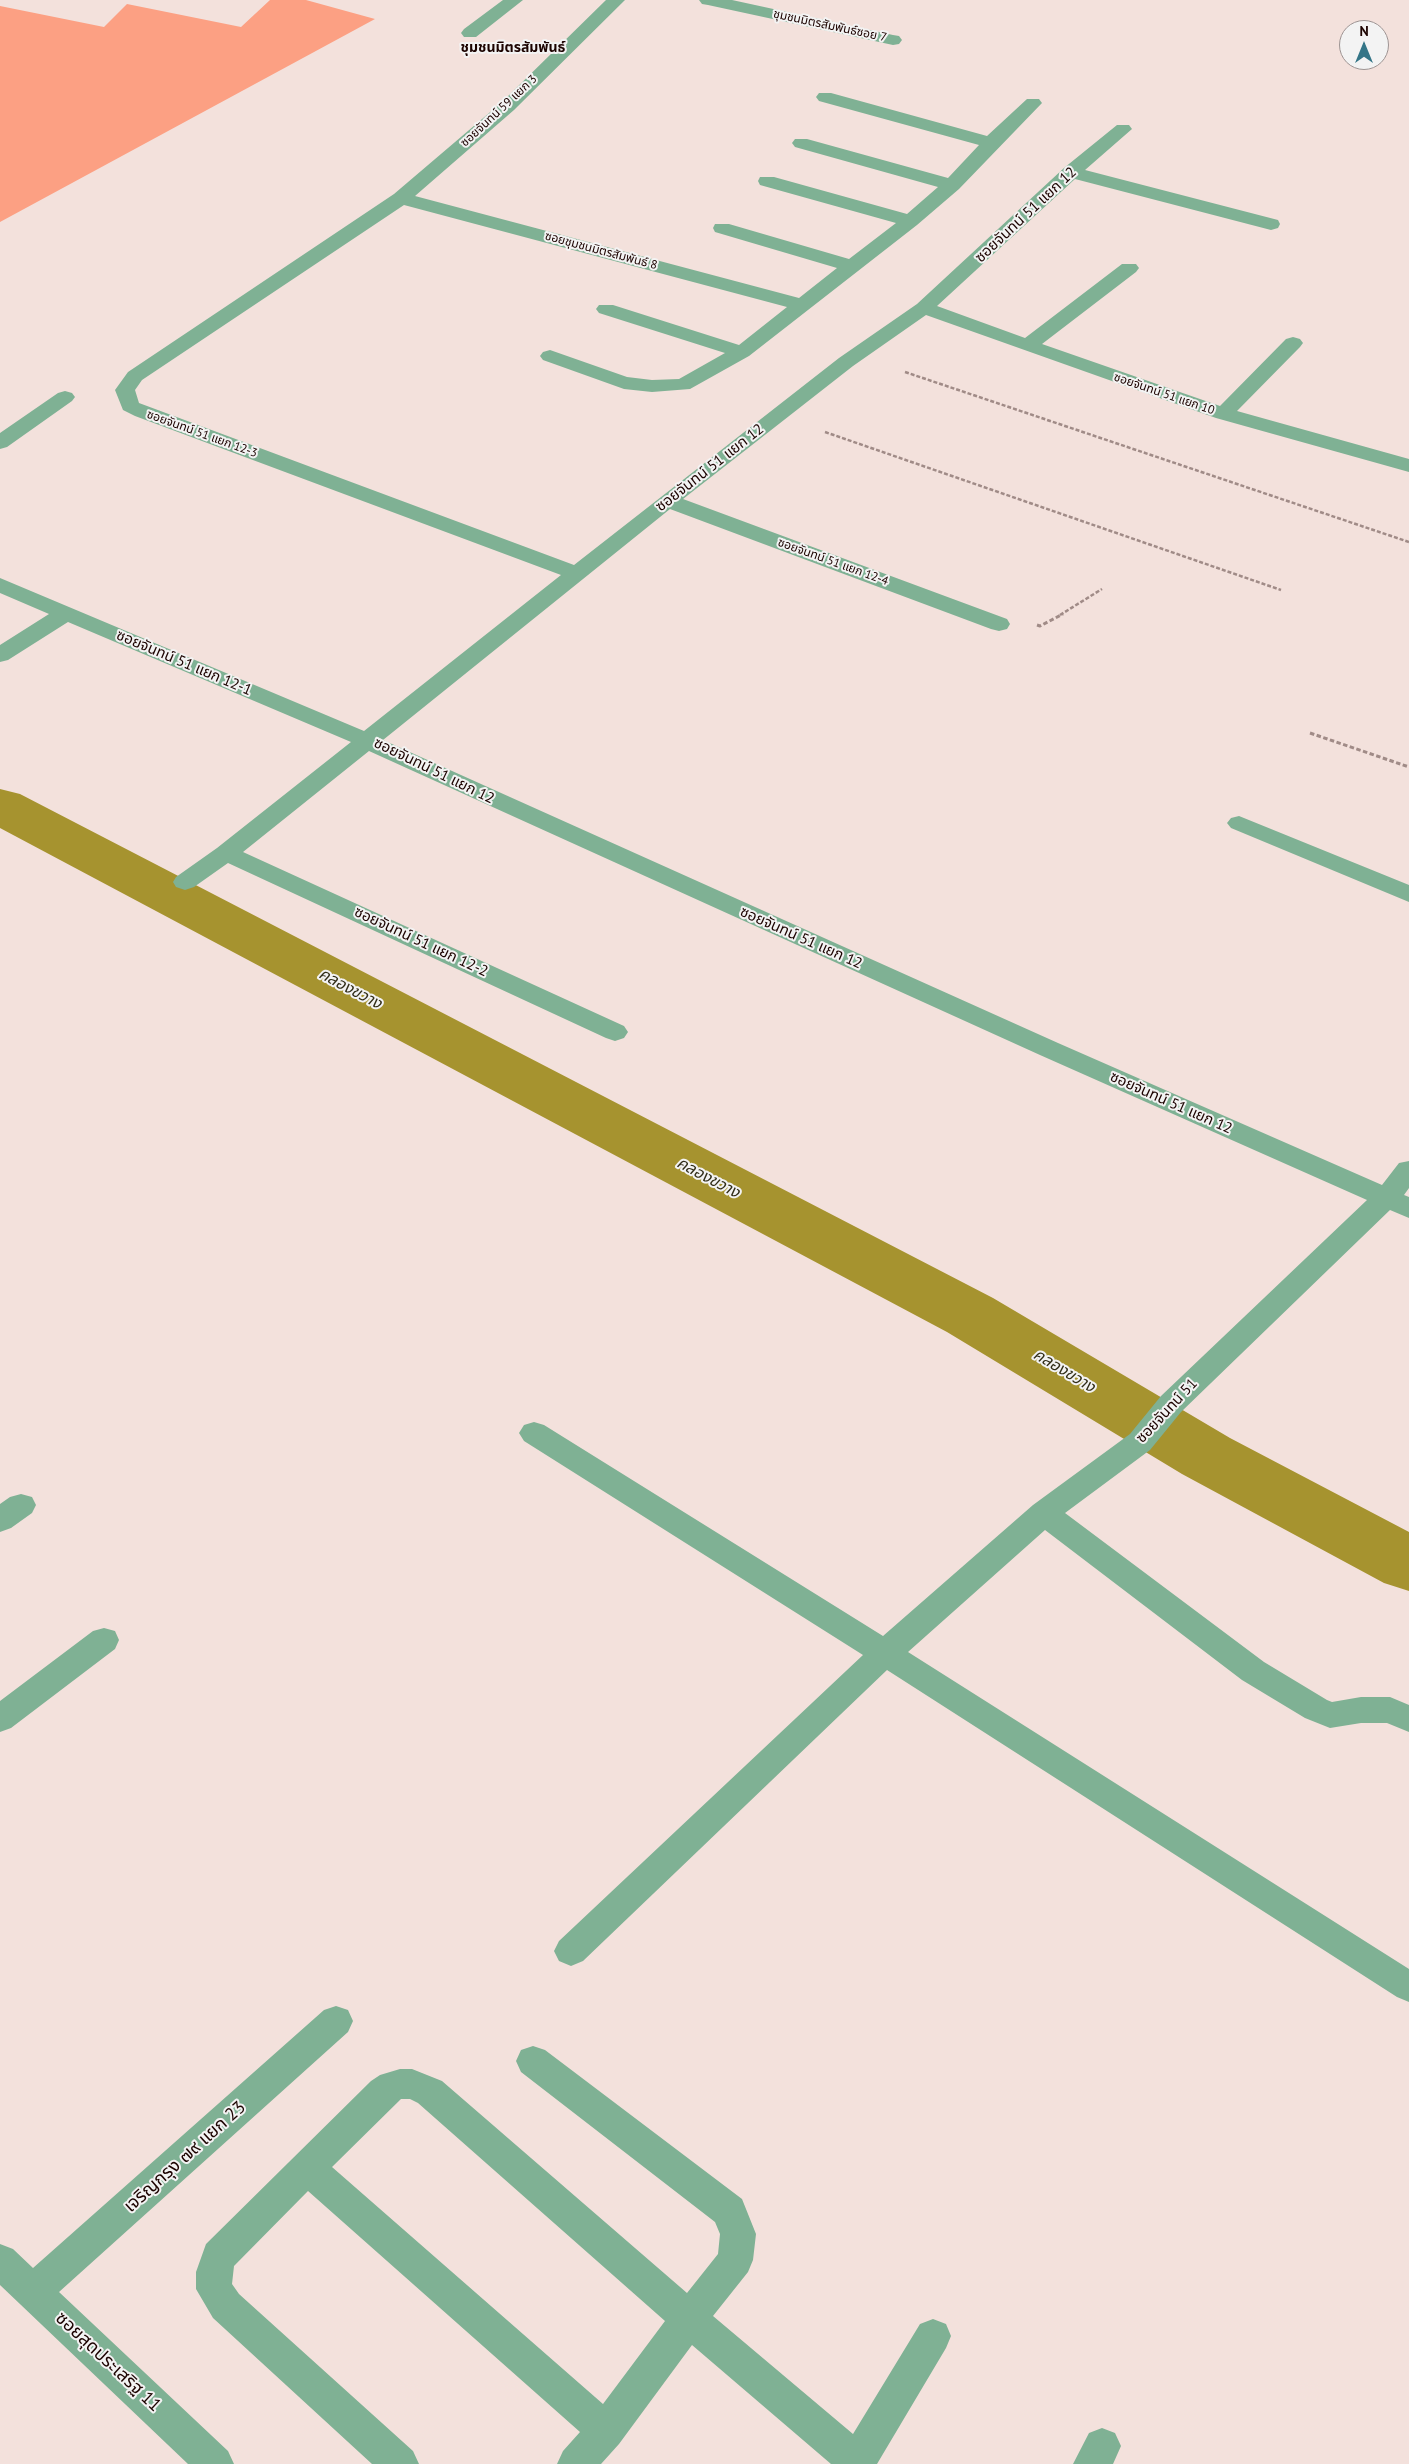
<!DOCTYPE html>
<meta charset="utf-8">
<style>
body{margin:0}
#map{position:relative;width:1409px;height:2464px;overflow:hidden;background:#f3e1dc;font-family:"PT Sans",sans-serif}
canvas{display:block}
.north{position:absolute;left:1339px;top:20px;width:50px;height:50px;box-sizing:border-box;background:#f3f3f3;border:1px solid #9d9392;border-radius:50%;rotate:0deg;font-size:14px;font-weight:700;line-height:20px;text-align:center;color:#1c0300}
.north::after{content:'';display:block;margin:auto;width:18px;height:22px;background:#347587;clip-path:polygon(50% 0,100% 100%,50% 72%,0 100%)}
</style>
<div id="map">
<canvas width="1409" height="2464"></canvas>
<div class="north">N</div>
</div>
<script>
const ctx = document.querySelector('canvas').getContext('2d');
ctx.lineJoin = 'round';
function fill(path, color) { ctx.fillStyle = color; ctx.fill(path, 'evenodd'); }
const poly = rows => new Path2D(rows.map(r => 'M' + r).join(''));
function trace(path, color, width, dash) { ctx.strokeStyle = color; ctx.lineWidth = width; ctx.lineCap = dash ? 'butt' : 'round'; ctx.setLineDash(dash || []); ctx.stroke(path); }
function drawText(font, color, halo, rows, align = 'center') {
  ctx.font = font + ' "PT Sans","Noto Sans Thai",sans-serif'; ctx.lineWidth = 4; ctx.setLineDash([]); ctx.textBaseline = 'middle'; ctx.strokeStyle = halo; ctx.fillStyle = color; for (const [text, x, y, turn = 0] of rows) {
    ctx.save(); ctx.translate(x, y); ctx.rotate((+turn || 0) * Math.PI / 180); ctx.textAlign = isNaN(turn) ? turn : align; if (halo) ctx.strokeText(text, 0, 0); ctx.fillText(text, 0, 0); ctx.restore();
  }
}
const green = poly([
 [270,0,306,0,375,19,0,222,0,6,104,27,127,4,241,27]
]);
const canal = poly([
 [0,789,20,794,993,1298,1230,1438,1409,1532,1409,1591,1384,1583,1182,1474,947,1332,0,828,0,789]
]);
const pathFar1 = poly([
 [905,372,1409,542],
 [825,432,1281,590],
 [1060,615,1102,589]
]);
const path = poly([
 [1037,625,1040,626,1063,614],
 [1310,733,1409,767]
]);
const minor = poly([
 [503,0,523,0,476,37,464,37,461,33,464,29,503,0],
 [606,0,625,0,514,110,415,196,799,298,837,268,715,232,713,228,715,224,729,224,849,259,896,223,760,185,758,181,760,177,774,177,907,214,938,187,795,147,792,143,795,139,807,139,948,178,979,145,819,101,816,97,819,93,831,93,987,136,1027,99,1039,99,1042,103,959,189,917,225,749,356,690,389,652,392,624,389,543,360,540,356,543,352,550,350,627,377,652,380,679,379,725,353,599,313,596,309,599,305,613,305,739,345,787,307,404,205,142,380,135,390,139,403,574,565,839,358,917,304,1064,168,1117,125,1129,125,1132,129,1085,170,1278,220,1280,224,1278,228,1271,230,1075,179,937,306,1025,338,1122,264,1136,264,1139,268,1136,272,1042,344,1220,406,1286,339,1293,337,1300,339,1303,343,1300,347,1237,411,1409,459,1409,472,1216,418,926,315,853,366,683,499,1007,619,1010,624,1007,629,999,631,991,629,670,509,383,740,1058,1043,1382,1185,1399,1163,1409,1161,1409,1188,1404,1195,1409,1197,1409,1218,1390,1210,1181,1412,1150,1450,1065,1513,1264,1662,1327,1700,1332,1702,1361,1697,1390,1697,1409,1705,1409,1732,1387,1723,1361,1723,1330,1728,1305,1718,1242,1680,1045,1530,908,1652,1409,1969,1409,2002,1397,1997,887,1670,583,1961,571,1966,559,1961,554,1951,559,1941,863,1655,524,1441,519,1433,524,1425,534,1422,544,1425,883,1636,1033,1505,1130,1434,1161,1396,1367,1200,1040,1055,369,751,243,852,624,1026,628,1032,624,1038,615,1041,606,1038,228,863,194,887,185,890,176,887,173,882,176,877,217,848,351,742,68,622,8,660,0,662,0,645,49,614,0,593,0,578,364,731,561,575,135,416,123,410,115,390,128,372,394,194,502,102,606,0],
 [699,0,732,0,893,35,899,36,902,40,899,44,893,45,708,5,702,4,699,0],
 [65,391,72,393,75,397,72,401,7,447,0,449,0,433,58,393,65,391],
 [1239,816,1409,885,1409,902,1231,828,1227,823,1231,818,1239,816],
 [21,1494,32,1497,36,1505,32,1513,11,1528,0,1532,0,1504,10,1497,21,1494],
 [104,1628,115,1631,119,1640,115,1649,11,1728,0,1732,0,1701,93,1631,104,1628],
 [336,2006,348,2010,353,2021,348,2032,59,2292,228,2451,234,2464,188,2464,0,2285,0,2244,13,2249,33,2268,324,2010,336,2006],
 [533,2046,545,2050,742,2199,756,2234,753,2260,748,2272,713,2316,853,2434,920,2324,933,2319,946,2324,951,2336,946,2348,877,2464,831,2464,692,2345,619,2444,601,2464,557,2464,563,2451,580,2432,308,2191,234,2266,232,2284,239,2294,413,2451,419,2464,372,2464,213,2318,196,2289,196,2272,206,2244,371,2081,380,2075,400,2069,412,2069,442,2081,687,2293,718,2254,720,2234,715,2222,521,2072,516,2061,521,2050,533,2046],
 [401,2099,410,2099,418,2103,665,2321,603,2404,332,2167,401,2099],
 [1102,2428,1115,2433,1121,2446,1113,2464,1073,2464,1089,2433,1102,2428]
]);
const farStreetnames = [
 ["ชุมชนมิตรสัมพันธ์ซอย 7",830,26,12],
 ["ซอยจันทน์ 59 แยก 3",499,111,-43],
 ["ซอยชุมชนมิตรสัมพันธ์ 8",601,251,15],
 ["ซอยจันทน์ 51 แยก 10",1164,394,19],
 ["ซอยจันทน์ 51 แยก 12-3",202,434,20],
 ["ซอยจันทน์ 51 แยก 12-4",833,562,20]
];
const farNeighbourhoodnames = [
 ["ชุมชนมิตรสัมพันธ์",513,48]
];
const streetNames = [
 ["ซอยจันทน์ 51 แยก 12",1026,215,-43],
 ["ซอยจันทน์ 51 แยก 12",710,468,-38],
 ["ซอยจันทน์ 51 แยก 12-1",184,663,23],
 ["ซอยจันทน์ 51 แยก 12",434,771,26],
 ["ซอยจันทน์ 51 แยก 12",801,938,24],
 ["ซอยจันทน์ 51 แยก 12-2",421,942,25],
 ["ซอยจันทน์ 51 แยก 12",1171,1103,24],
 ["ซอยจันทน์ 51",1167,1411,-47]
];
const waterNames = [
 ["คลองขวาง",350,989,28],
 ["คลองขวาง",708,1178,28],
 ["คลองขวาง",1064,1371,31]
];
const nearStreetnames = [
 ["เจริญกรุง ๗๙ แยก 23",185,2157,-42],
 ["ซอยสุดประเสริฐ 11",108,2362,43]
];
fill(green, '#fca083');
fill(canal, '#a6932f');
trace(pathFar1, '#a08b87', 2.5, [4, 2]);
trace(path, '#a08b87', 3, [4.5, 2.5]);
fill(minor, '#7fb194');
drawText('12px', '#1c0300', '#f3f3f3', farStreetnames);
drawText('bold 14px', '#1c0300', '#f3f3f3', farNeighbourhoodnames);
drawText('15px', '#1c0300', '#f3f3f3', streetNames);
drawText('italic 16px', '#312d18', '#f3f3f3', waterNames);
drawText('18px', '#1c0300', '#f3f3f3', nearStreetnames);
</script>
